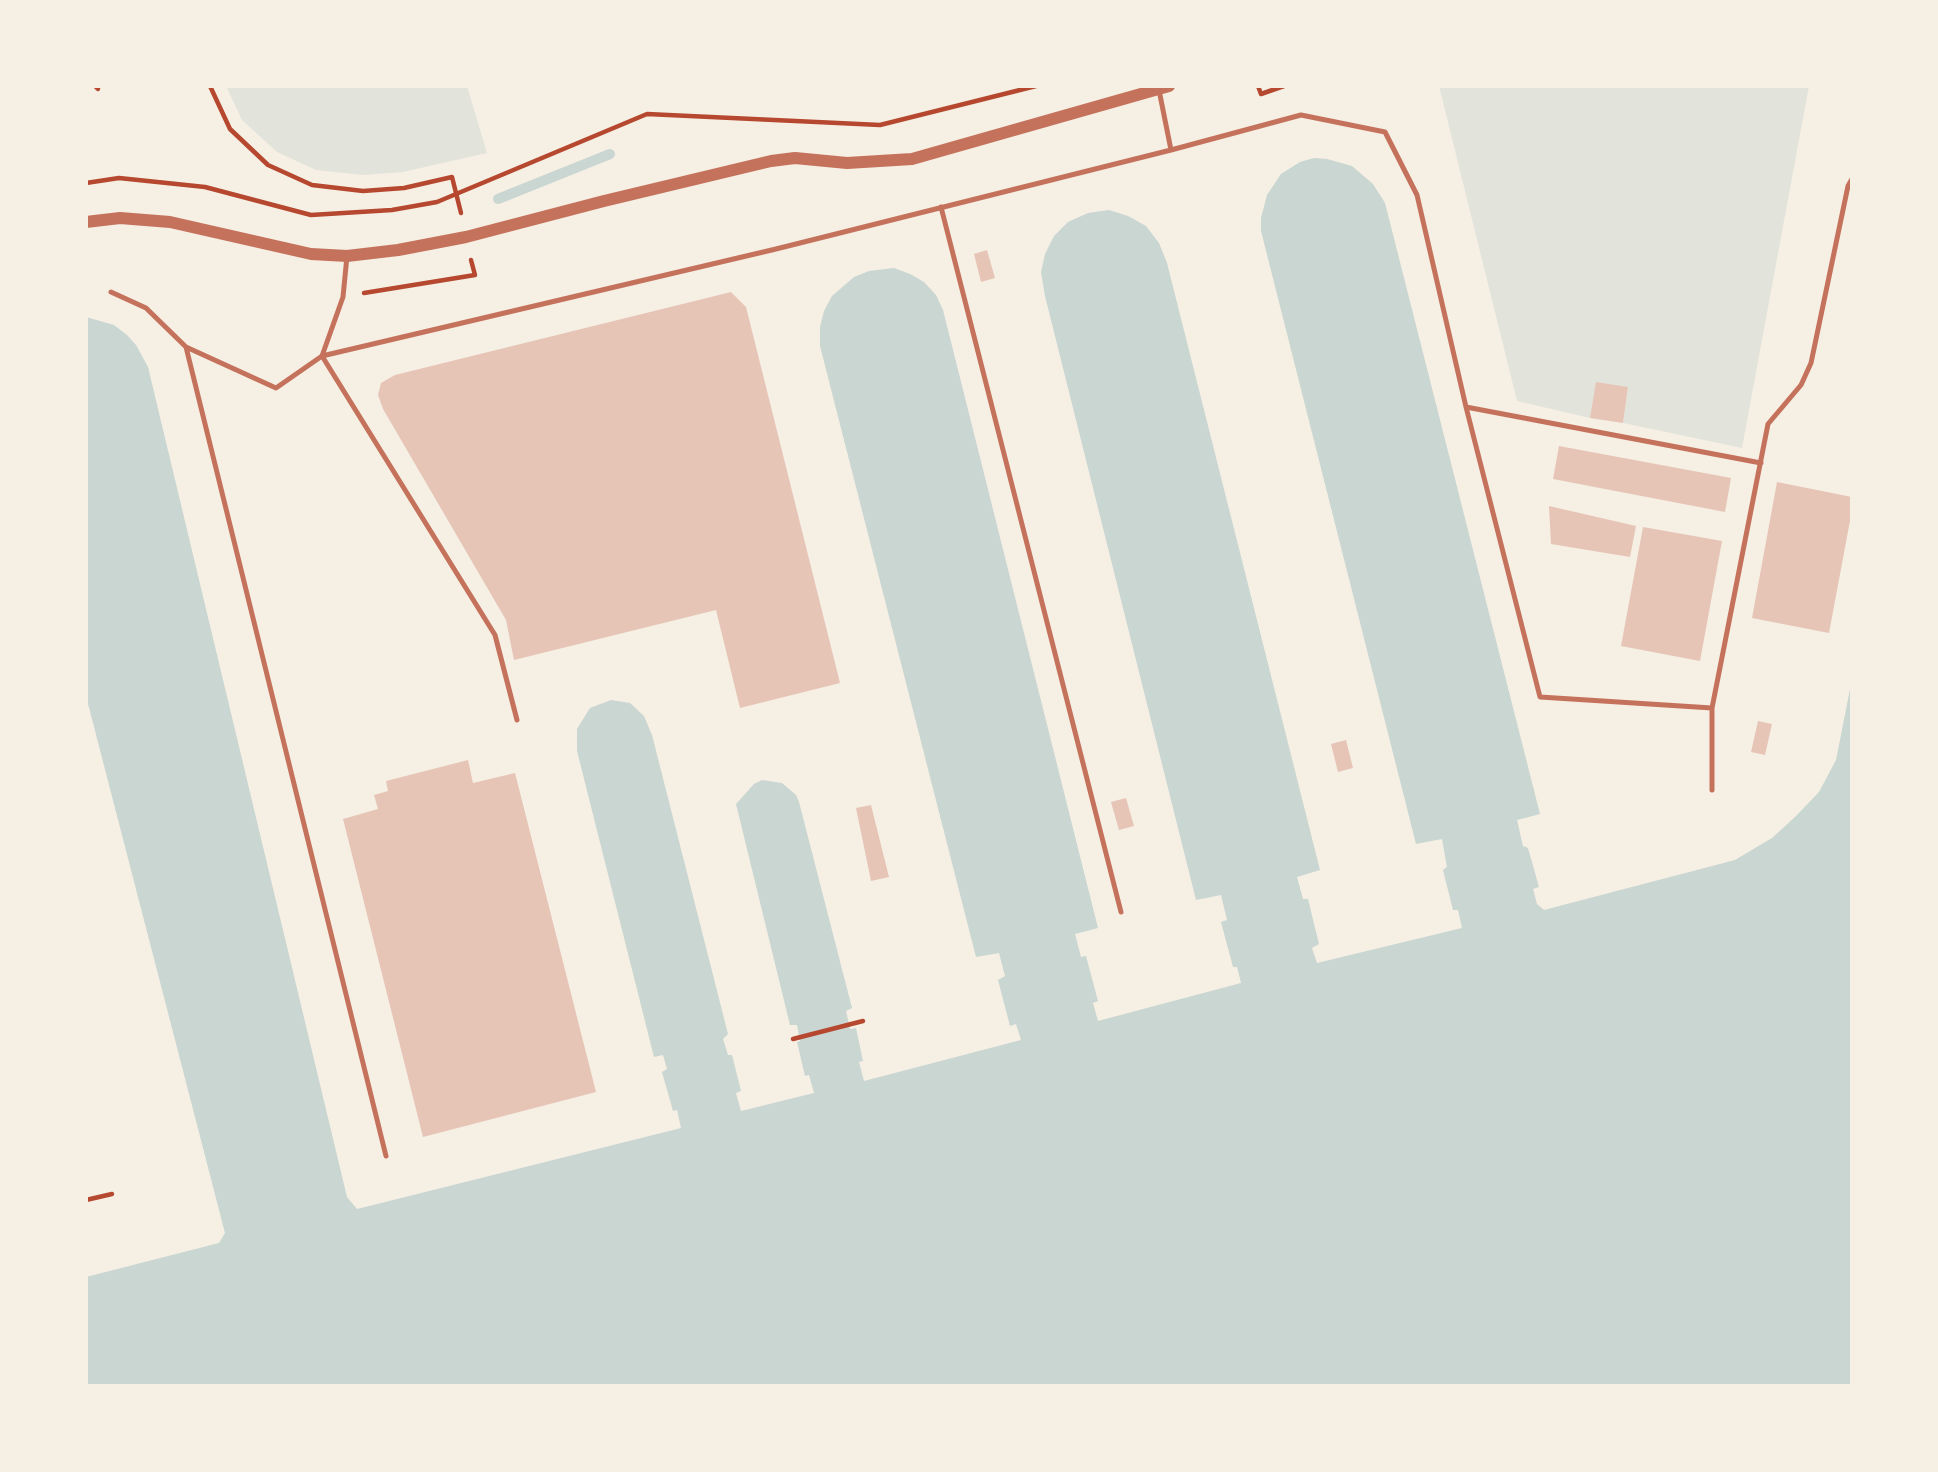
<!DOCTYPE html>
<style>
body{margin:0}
#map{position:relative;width:1938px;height:1472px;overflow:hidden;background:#f6efe4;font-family:"Work Sans",sans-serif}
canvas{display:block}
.frame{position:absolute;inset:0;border:88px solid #f6efe4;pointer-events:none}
</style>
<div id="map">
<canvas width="1938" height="1472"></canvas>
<div class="frame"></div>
</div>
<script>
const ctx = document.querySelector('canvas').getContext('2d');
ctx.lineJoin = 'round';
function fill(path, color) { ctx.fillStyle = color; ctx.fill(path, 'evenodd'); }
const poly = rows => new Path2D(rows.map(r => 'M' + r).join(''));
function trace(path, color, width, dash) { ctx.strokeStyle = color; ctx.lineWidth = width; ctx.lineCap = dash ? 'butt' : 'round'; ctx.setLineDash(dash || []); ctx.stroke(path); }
const green = poly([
 [226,86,467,86,487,153,403,172,363,175,316,170,277,152,242,120],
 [1439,86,1809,86,1742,448,1623,423,1628,387,1590,418,1517,401]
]);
const water = poly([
 [1314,158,1327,159,1352,166,1373,184,1385,203,1540,814,1517,820,1523,846,1528,848,1539,887,1533,889,1537,904,1544,910,1735,860,1772,838,1796,816,1819,792,1836,760,1852,679,1852,1386,86,1386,86,1277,219,1243,225,1233,86,696,86,317,114,325,127,335,136,345,148,367,347,1197,357,1209,681,1128,677,1110,673,1111,662,1072,667,1069,663,1055,654,1057,577,751,577,729,590,708,611,700,630,703,644,716,652,735,728,1034,723,1039,728,1055,732,1055,741,1091,736,1093,741,1111,814,1093,809,1075,805,1076,797,1042,800,1041,797,1025,790,1025,736,804,754,784,762,780,782,783,796,795,799,802,852,1008,846,1011,850,1029,856,1028,863,1061,859,1062,864,1081,1021,1040,1016,1024,1010,1026,998,980,1005,976,999,953,976,957,820,346,820,327,824,311,832,296,854,277,869,271,894,268,910,274,924,282,936,295,943,310,1098,928,1075,934,1081,957,1086,956,1098,1001,1093,1003,1098,1021,1241,983,1237,967,1233,967,1221,922,1227,920,1221,895,1196,900,1045,296,1041,272,1045,254,1054,236,1068,222,1088,213,1109,210,1128,216,1146,226,1159,243,1167,263,1320,870,1297,877,1303,899,1308,899,1319,944,1312,948,1317,963,1462,928,1458,910,1453,910,1443,870,1447,867,1442,839,1416,844,1261,231,1261,218,1267,195,1281,174,1300,162]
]);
const stream = poly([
 [498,199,610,154]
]);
const building = poly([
 [987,250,995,278,981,282,974,254],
 [731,292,746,307,840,683,740,708,716,610,514,660,506,620,383,409,378,395,381,383,395,375],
 [1596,382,1628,387,1623,423,1590,418],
 [1559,446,1731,478,1725,512,1553,479],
 [1777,482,1852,497,1852,510,1829,633,1752,618],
 [1549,506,1636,526,1630,557,1551,544],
 [1643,527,1722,541,1700,661,1621,646],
 [1758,721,1772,724,1765,755,1751,752],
 [1346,740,1353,768,1338,772,1331,744],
 [468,760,473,783,515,773,596,1092,423,1137,343,819,378,809,374,795,388,791,386,781],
 [1126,798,1134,826,1119,830,1111,802],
 [871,805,889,877,871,881,856,808]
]);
const path = poly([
 [95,86,98,89],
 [210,86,230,129,268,165,312,185,363,191,404,188,452,177,461,213],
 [1258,86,1261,94,1284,86],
 [86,183,119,178,205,187,311,215,392,210,437,202,647,114,880,125,1036,86],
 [364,293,475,275,471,260],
 [793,1039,863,1021],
 [86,1200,112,1194]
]);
const service = poly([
 [1171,150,1301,115,1385,132,1417,195,1466,407,1540,697,1712,708],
 [941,207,1121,912],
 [347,256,343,297,322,356,495,635,517,720],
 [111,292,146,308,186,347,276,388,322,356,776,249,1171,150,1159,90],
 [186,347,386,1156],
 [1466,407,1761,463],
 [1712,790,1712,708,1768,424,1801,385,1811,363,1848,186,1852,179]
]);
const tertiary = poly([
 [86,222,120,218,170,222,311,254,347,256,398,250,466,237,604,201,771,161,795,158,847,163,912,159,1169,86]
]);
fill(green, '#e2e4dc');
fill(water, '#c9d6d2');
trace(stream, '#c9d6d2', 10);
fill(building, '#e6c5b7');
trace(path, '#b5482f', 4.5);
trace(service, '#c5725c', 5);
trace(tertiary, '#c5725c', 12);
</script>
